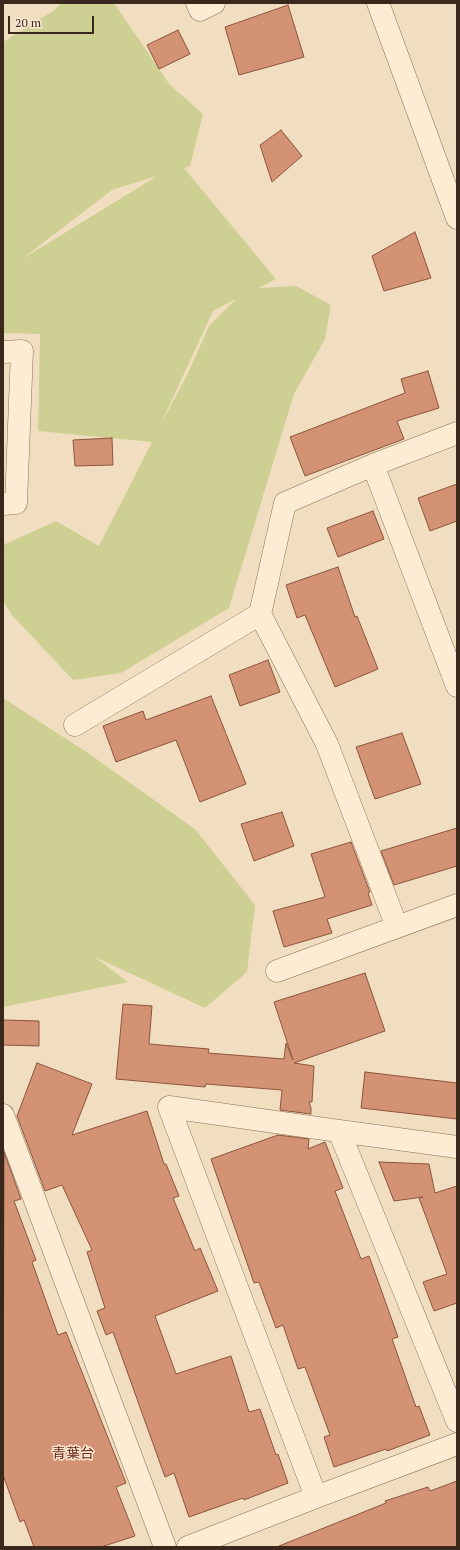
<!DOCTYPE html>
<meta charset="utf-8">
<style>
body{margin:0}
#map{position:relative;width:460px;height:1550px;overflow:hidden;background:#f1dec0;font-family:"PT Serif",serif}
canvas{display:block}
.frame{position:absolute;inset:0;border:4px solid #3a281c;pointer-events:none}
.scale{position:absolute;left:8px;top:16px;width:86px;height:18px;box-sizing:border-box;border:2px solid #3a281c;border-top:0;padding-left:5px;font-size:12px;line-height:14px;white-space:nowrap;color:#3a281c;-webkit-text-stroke:3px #f8e9d0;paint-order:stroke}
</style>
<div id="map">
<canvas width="460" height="1550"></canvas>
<div class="frame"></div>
<div class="scale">20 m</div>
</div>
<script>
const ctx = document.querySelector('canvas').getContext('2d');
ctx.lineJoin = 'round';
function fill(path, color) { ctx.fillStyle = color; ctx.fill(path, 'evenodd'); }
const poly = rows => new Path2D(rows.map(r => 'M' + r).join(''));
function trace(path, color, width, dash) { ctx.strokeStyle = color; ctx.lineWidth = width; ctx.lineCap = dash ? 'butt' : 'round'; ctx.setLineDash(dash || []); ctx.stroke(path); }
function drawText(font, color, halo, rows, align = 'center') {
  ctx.font = font + ' "PT Serif","Noto Sans JP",serif'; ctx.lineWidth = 3; ctx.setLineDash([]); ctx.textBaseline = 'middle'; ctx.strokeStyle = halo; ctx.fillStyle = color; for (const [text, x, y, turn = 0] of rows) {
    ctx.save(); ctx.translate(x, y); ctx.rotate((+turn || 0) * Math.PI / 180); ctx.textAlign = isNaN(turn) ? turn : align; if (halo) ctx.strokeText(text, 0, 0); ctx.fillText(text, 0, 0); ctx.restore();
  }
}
const green = poly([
 [62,3,114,3,170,85,203,114,190,166,184,168,276,279,259,288,296,286,331,305,325,339,294,394,229,608,121,673,73,680,12,615,3,601,3,545,56,521,99,546,152,442,38,431,40,334,3,333,3,42,53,11],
 [154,177,154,178,22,259,112,190],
 [236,299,209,326,188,373,159,428,213,311],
 [3,698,88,753,195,829,255,905,247,972,205,1008,95,957,128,982,3,1007]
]);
const building = poly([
 [288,5,304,57,239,75,225,27,288,5],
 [178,30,190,54,159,69,147,45,178,30],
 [281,130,302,156,272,182,260,145,281,130],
 [415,232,431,278,384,291,372,256,415,232],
 [428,371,439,408,397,421,404,439,305,476,290,437,405,393,401,379,428,371],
 [112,438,113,465,75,466,73,440,112,438],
 [457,484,457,521,430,531,418,498,457,484],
 [373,511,384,539,338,557,327,528,373,511],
 [338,567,355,617,357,616,378,669,335,687,305,615,297,618,286,585,338,567],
 [268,660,280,692,240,706,229,675,268,660],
 [211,696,246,784,200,802,176,740,116,762,103,726,143,711,146,720,211,696],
 [402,733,421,784,375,799,356,747,402,733],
 [282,812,294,846,254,861,241,824,282,812],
 [457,828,457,866,394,885,381,851,457,828],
 [351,842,370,892,368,893,372,905,327,919,332,933,284,947,273,911,325,897,311,854,351,842],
 [365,973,385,1031,294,1063,314,1066,312,1102,309,1102,311,1108,311,1114,280,1110,282,1090,206,1084,205,1087,116,1079,123,1004,152,1006,149,1044,209,1049,208,1053,284,1059,286,1043,293,1060,274,1002,365,973],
 [3,1020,39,1021,39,1046,3,1045,3,1020],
 [37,1063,92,1084,72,1135,147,1111,164,1164,166,1164,179,1196,173,1198,195,1251,200,1248,218,1291,155,1316,176,1374,231,1356,249,1412,260,1409,276,1455,278,1454,288,1483,244,1500,243,1498,189,1517,174,1473,165,1477,113,1332,106,1335,97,1311,105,1308,87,1252,92,1250,62,1185,45,1191,17,1116,37,1063],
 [365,1072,457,1083,457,1119,361,1108,365,1072],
 [278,1135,309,1139,308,1149,325,1142,343,1188,335,1191,361,1259,369,1256,398,1337,392,1339,416,1407,419,1406,430,1435,387,1451,386,1449,334,1467,324,1437,330,1435,305,1367,298,1369,283,1325,276,1328,259,1282,254,1283,211,1159,278,1135],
 [4,1152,21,1199,14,1201,36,1260,32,1262,58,1335,66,1332,126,1483,116,1487,135,1536,101,1547,34,1547,24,1520,20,1522,3,1475,4,1152],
 [379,1162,429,1164,435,1193,457,1186,457,1303,434,1311,423,1282,447,1274,419,1198,423,1197,394,1201,379,1162],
 [457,1481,457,1547,279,1547,279,1546,386,1503,385,1501,428,1487,430,1491,457,1481]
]);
const minor = poly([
 [197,3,200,10,214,3],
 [3,352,22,351,16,503,3,504],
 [373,465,457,686],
 [260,614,327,744,397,927],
 [75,725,260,614,285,503,373,465,457,433],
 [277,971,457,905],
 [3,1115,165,1547],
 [457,1147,339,1131,457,1421],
 [316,1497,169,1107,339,1131],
 [188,1547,316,1497,457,1444]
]);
const tertiary = poly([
 [378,3,457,218]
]);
const quarterNames = [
 ["青葉台",73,1454]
];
fill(green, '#ced093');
fill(building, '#d29273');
trace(building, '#8c543b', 1);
trace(minor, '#8b6e56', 23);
trace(tertiary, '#8b6e56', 23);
trace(minor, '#fbecd3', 22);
trace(tertiary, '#fbecd3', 22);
drawText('14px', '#692218', '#f8e9d0', quarterNames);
</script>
